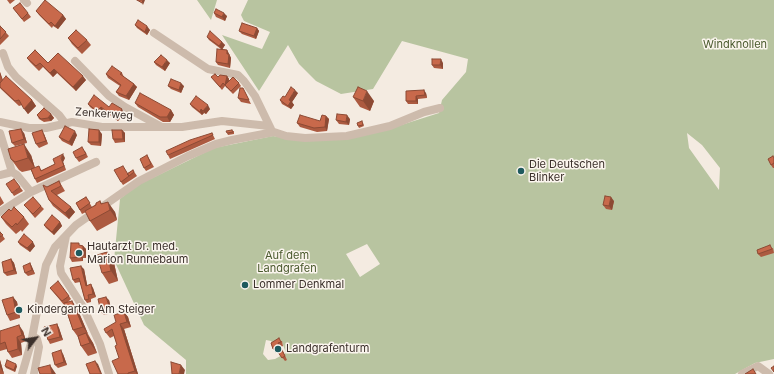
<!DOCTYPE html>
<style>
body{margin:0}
#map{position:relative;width:774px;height:374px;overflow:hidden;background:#f4ebe1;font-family:Inter,sans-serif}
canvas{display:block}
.north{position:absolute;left:16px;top:318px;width:40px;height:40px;-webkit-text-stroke:3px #fbf5ee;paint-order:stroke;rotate:59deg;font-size:11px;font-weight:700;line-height:16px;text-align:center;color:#3b302b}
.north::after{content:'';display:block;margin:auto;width:14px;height:18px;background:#3b302b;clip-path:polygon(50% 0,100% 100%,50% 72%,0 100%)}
</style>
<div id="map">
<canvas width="774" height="374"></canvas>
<div class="north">N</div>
</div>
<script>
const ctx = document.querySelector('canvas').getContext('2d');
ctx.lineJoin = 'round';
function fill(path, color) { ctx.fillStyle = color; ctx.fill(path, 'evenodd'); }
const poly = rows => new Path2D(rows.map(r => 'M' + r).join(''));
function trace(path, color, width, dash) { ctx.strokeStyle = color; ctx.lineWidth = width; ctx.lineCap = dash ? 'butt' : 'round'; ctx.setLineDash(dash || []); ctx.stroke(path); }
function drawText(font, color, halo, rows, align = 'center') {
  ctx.font = font + ' Inter,sans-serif'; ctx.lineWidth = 3; ctx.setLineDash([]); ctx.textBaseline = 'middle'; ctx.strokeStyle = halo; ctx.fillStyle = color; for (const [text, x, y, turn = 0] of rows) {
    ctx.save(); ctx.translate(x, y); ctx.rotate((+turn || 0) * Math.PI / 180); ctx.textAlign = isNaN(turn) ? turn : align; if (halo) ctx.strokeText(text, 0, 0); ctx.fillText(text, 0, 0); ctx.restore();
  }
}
const green = poly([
 [197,0,217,0,211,20],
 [248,0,774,0,774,359,755,363,735,374,186,374,186,360,144,325,114,260,120,199,136,186,214,148,273,136,306,141,398,126,439,113,442,100,466,72,468,59,402,41,373,89,341,94,316,81,299,64,288,45,259,91,222,35,262,49,270,32,244,21,241,15],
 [687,133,702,145,720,168,719,190,689,148],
 [367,244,380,264,360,277,346,254],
 [266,340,271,341,274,345,282,342,286,353,275,359,268,360,263,354]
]);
const minor = poly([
 [24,0,27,3],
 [154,33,208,69,238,75,244,81,255,96,271,129],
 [3,53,8,67,16,77,59,115,65,123],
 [75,61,109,96,125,107,160,126],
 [0,122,29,128,46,128,72,122,102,127,182,127,222,121,269,126],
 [0,133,12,172],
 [12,172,17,175,31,192],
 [0,175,12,172],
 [0,212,31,192,96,162],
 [66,236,60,266,61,273,83,307,100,344,109,374],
 [33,336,37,339,39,347,34,374],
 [22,374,31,343,46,265,55,247,76,225,139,181,188,156,216,144,232,140,274,132,286,136,305,138,347,136,390,126,424,112,440,108],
 [742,374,758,366,769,374]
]);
const wall = poly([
 [7,0,15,0,10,4],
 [13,8,28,13,31,17,24,22],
 [36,11,63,15,66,19,58,29,53,26,52,28,39,15],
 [214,13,227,16,225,21,216,17],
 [135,25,150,30,147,35,137,28],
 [0,26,9,36,0,45],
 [257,28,259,31,256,39,242,34,239,31],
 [207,37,222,42,225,45,222,49,227,50,231,58,230,68,218,65,216,62,221,49,209,40],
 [68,38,87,40,91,45,82,54,72,44],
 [27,58,48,63,86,80,76,91,57,73,53,77,43,67,39,71,30,62],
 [154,62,170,63,165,71,156,65],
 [443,63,443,69,434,68,432,65],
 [0,72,3,80,32,100,36,106,28,114,22,105,19,106,2,90,0,88],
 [122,73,124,77,134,84,137,87,129,100,119,96,116,92,120,86,108,78,106,74],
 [227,76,229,79,229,81,239,83,241,86,233,94,225,86,222,90,211,77],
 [168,86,184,86,181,93,171,89],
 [406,91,426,93,427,98,418,99,418,104,408,104,406,101],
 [245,92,251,104,241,102,238,98],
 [298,93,292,102,294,105,291,109,282,104,280,100,285,97],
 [353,97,374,101,370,111,360,107],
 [135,103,171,110,174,115,170,122,163,122,138,107],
 [88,104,109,107,124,113,118,121,103,110,100,115,90,107],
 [190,104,210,109,206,114,204,113,202,115,192,107],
 [51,114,54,118,51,121,44,122,39,119,37,115],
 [326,116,329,119,327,131,317,132,300,127,297,123,320,121],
 [350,119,349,125,339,124,336,120],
 [363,123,364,126,359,128,358,126],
 [122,130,125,133,125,142,115,143,113,139],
 [234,131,234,134,228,135,227,133],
 [24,133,27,143,15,146,12,143],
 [212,133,215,139,170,159,168,155],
 [44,134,48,144,39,148,36,144],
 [102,134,101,146,91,145,88,142],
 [77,135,72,146,62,141,59,137],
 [85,151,88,157,79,162,76,158],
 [31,155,35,168,42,170,55,164,65,158,63,162,66,170,37,183,35,179,31,170,22,172,19,170,11,159],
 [147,155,154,167,146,171,144,168],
 [774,157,774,168,773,168,771,165],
 [133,170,137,176,131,180,130,177,131,180,123,185,121,182,128,173],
 [59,181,65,191,57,195,75,212,69,219,53,206,49,200,47,187],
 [20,187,23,191,14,196,12,193],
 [0,196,4,203,0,206],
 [86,197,92,207,100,201,102,204,115,212,117,220,97,231,90,221,86,212,82,214,76,203],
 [614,201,612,210,606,209,603,205],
 [24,205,41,206,44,209,35,218],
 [1,217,24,217,29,224,22,232,21,230,16,234,6,224],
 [60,222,62,226,54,235,46,228,44,225],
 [0,232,5,239,0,243],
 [18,242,35,246,30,252,20,245],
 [81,245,83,246,86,249,86,258,83,258,83,261,72,262,70,258],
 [773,248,774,253,761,257,758,254],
 [11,259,14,263,17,274,7,276,4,273],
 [30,263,32,267,35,274,28,276,25,273],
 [114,263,118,281,109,284,102,273],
 [84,269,87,285,93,288,96,297,91,299,91,302,87,303,85,300,80,282,75,283,73,280],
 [50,288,69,296,71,299,68,302,77,308,88,334,93,343,97,353,88,356,81,346,78,337,73,330,64,305],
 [13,297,17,302,20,318,10,321,7,315],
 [109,300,112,313,104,315,101,312],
 [124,312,128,317,131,327,124,329,138,374,118,374,119,358,117,345,114,336,110,338,106,333,116,322],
 [57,324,59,328,63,340,50,344,48,340],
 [0,331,23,331,26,341,21,343,22,355,12,358,8,352,7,349,0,351],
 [282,341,283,346,281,347,287,360,285,361,278,352,276,353,273,349,271,343],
 [63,354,67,365,58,368,55,365],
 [0,360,4,374,0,374],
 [5,366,17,366,15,372,6,368]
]);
const shadedWall = poly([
 [143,0,145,0,143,5,142,3],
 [224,13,227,16,225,21,222,17],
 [63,15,66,19,58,29,55,26],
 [147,26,150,30,147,35,145,32],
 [257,28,259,31,256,39,254,36],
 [222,42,225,45,222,50,219,46],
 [227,50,231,58,230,68,228,64,227,54],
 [441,59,443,63,443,69,440,65],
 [167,60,170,63,165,71,162,67],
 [54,69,57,73,53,77,50,73],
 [0,72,3,82,0,75],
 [83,76,86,80,76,91,73,87],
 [227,76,229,79,227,88,225,85],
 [181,83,184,86,181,93,179,90],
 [134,84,137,87,129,100,126,96],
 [295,90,298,93,292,102,294,105,291,109,288,106,289,100],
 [424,90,426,93,427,98,425,95],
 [367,91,374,101,370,111,363,101],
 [416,96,418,99,418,104,416,101],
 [32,100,36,106,28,114,24,109],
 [208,105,210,109,206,114,203,111],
 [101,107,103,110,100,115,97,111],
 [122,109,124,113,118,121,115,118],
 [201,109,204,113,202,115,200,112],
 [171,110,174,115,170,122,167,117],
 [51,114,54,118,51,121,48,118],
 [347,115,350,119,349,125,346,122],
 [326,116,329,119,327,131,325,127],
 [21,129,24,133,27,143,24,139],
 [42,130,44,134,48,144,46,141],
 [99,130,102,134,101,146,99,142],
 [122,130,125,133,125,142,123,139],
 [75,131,77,135,72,146,69,142],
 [24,144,31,155,35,168,28,158],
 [63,154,65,158,63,162,66,170,64,166,61,158],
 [611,197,614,201,612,210,609,206],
 [108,202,115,212,117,220,110,210],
 [71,207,75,212,69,219,65,213],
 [60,222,62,226,54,235,52,232],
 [33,242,35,246,30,252,27,248],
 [83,246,86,249,86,258,83,254],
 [107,252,114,263,118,281,111,271],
 [81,254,83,258,83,261,81,257],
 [11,259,14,263,17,274,14,270],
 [30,263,32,267,35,274,32,270],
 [81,266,84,269,88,289,86,286],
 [91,284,93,288,96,297,93,294],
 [13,297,17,302,20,318,16,312],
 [106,297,109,300,112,313,110,309],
 [72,301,77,308,88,334,83,327],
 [124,312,128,317,131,327,127,322],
 [57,324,59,328,63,340,60,337],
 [120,324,124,329,138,374,137,374,135,371],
 [19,325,23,331,26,341,22,335],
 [86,333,93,343,97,353,90,343],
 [17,337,21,343,22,355,18,349],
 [278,343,281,347,287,360,285,356],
 [61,350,63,354,67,365,64,362],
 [0,360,4,374,0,367],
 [95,361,98,364,102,374,101,374],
 [16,364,17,366,15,372,14,370],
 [50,365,56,374,52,374],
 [181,365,185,370,184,374,179,374]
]);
const building = poly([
 [45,0,63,15,55,26,51,22,49,24,36,11,45,0],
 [137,0,143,0,142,3,137,0],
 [20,3,28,13,22,19,13,8,20,3],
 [216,9,224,13,222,17,214,13,216,9],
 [138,20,147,26,145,32,135,25,138,20],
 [242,23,257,28,254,36,239,31,242,23],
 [0,26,6,32,0,39,0,26],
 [76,30,87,40,78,48,68,38,76,30],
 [210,31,222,42,219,46,207,37,210,31],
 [217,49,227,50,227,54,229,54,228,64,216,62,217,49],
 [35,50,48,63,58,53,83,76,73,87,54,69,50,73,40,63,36,66,27,58,35,50],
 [161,55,167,60,162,67,154,62,161,55],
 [432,59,441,59,440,65,432,65,432,59],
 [112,66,122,73,120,74,134,84,126,96,116,92,121,85,106,74,112,66],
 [215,74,218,77,220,75,227,76,225,85,233,77,239,83,231,91,223,83,220,87,211,77,215,74],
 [6,76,32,100,24,109,19,100,15,101,0,87,0,83,6,76],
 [171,79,181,83,179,90,168,86,171,79],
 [291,87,295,90,289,100,291,101,288,106,280,100,283,96,285,97,291,87],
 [358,87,367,91,363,101,353,97,358,87],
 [240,88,243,88,249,100,238,98,240,88],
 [424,90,425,95,416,96,416,101,406,101,406,91,424,90],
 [140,93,171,110,167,117,160,117,135,103,140,93],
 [94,95,109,107,112,103,122,109,115,118,101,107,97,111,88,104,94,95],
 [196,96,208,105,203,111,201,109,200,112,190,104,196,96],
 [44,108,51,114,48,118,41,119,37,115,44,108],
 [337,114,347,115,346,122,336,120,337,114],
 [300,115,320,121,322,115,326,116,325,127,314,128,297,123,300,115],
 [362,121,363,125,358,126,357,123,362,121],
 [65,126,75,131,69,142,59,137,65,126],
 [21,129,24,139,12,143,9,131,21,129],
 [89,129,99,130,99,142,88,142,89,129],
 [42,130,46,141,36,144,32,133,42,130],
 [112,130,122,130,123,139,113,139,112,130],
 [232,130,233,132,227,133,226,131,232,130],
 [212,133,213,135,168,155,166,151,190,140,212,133],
 [24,144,28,158,15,162,11,159,8,149,24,144],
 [82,147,86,154,76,158,73,152,82,147],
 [63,154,61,158,64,166,35,179,31,169,39,166,41,171,55,164,53,159,63,154],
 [147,155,151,164,144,168,140,159,147,155],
 [773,156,774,158,774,163,771,165,768,159,773,156],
 [123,166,129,176,121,182,114,170,123,166],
 [133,170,134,172,129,176,127,174,133,170],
 [14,179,20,187,12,193,6,184,14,179],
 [59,181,61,186,51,191,71,207,65,213,49,200,43,185,47,187,59,181],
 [605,196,611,197,609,206,603,205,605,196],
 [33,197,41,206,33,214,24,205,33,197],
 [86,197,90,203,80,210,76,203,86,197],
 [100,201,101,204,108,202,110,210,90,221,85,211,96,205,96,203,100,201],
 [14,207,24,217,17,225,16,223,12,227,1,217,9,209,11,211,14,207],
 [52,215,60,222,52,232,44,225,52,215],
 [0,232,3,235,0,237,0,232],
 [24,234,33,242,27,248,18,242,24,234],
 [71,243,79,243,79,245,83,246,83,254,81,254,81,257,70,258,71,243],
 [770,245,772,249,758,254,757,250,770,245],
 [107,252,111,271,102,273,97,255,107,252],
 [11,259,14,270,4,273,2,262,11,259],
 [30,263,32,270,25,273,23,266,30,263],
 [81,266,86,286,91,284,93,294,88,295,89,299,85,300,79,278,73,280,70,268,81,266],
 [58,281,69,296,62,301,50,288,58,281],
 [13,297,16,312,7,315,2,300,13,297],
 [106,297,110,309,101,312,98,299,106,297],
 [72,301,83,327,73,330,64,303,72,301],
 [124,312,127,322,120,324,135,371,128,373,128,374,118,374,112,361,119,358,115,346,117,345,112,329,106,333,104,329,116,322,114,315,124,312],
 [57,324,60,337,48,340,44,327,57,324],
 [19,325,22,335,17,337,18,349,8,352,5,342,0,344,0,331,19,325],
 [86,333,90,343,81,346,78,336,86,333],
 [279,338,281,342,278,343,285,356,282,358,275,348,273,349,271,343,279,338],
 [61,350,64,362,55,365,52,353,61,350],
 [7,360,16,364,14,370,5,366,7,360],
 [95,361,101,374,90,374,86,364,95,361],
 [171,362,181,365,179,374,172,374,171,362],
 [50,365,52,374,40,374,38,368,50,365],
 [774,366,774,372,771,368,774,366],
 [753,369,756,374,745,374,753,369]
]);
const markers = [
 [521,171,4,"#1f5a5e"],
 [79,253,4,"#1f5a5e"],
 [245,285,4,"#1f5a5e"],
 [19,310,4,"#1f5a5e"],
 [278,349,4,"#1f5a5e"]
];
const parkNames = [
 ["Windknollen",735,45],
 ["Auf dem",287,256],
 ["Landgrafen",287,269]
];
const streetNames = [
 ["Zenkerweg",104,114,4]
];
const poiNames = [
 ["Die Deutschen",529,165],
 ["Blinker",529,178],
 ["Hautarzt Dr. med.",87,247],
 ["Marion Runnebaum",87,260],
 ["Lommer Denkmal",253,285],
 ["Kindergarten Am Steiger",27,310],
 ["Landgrafenturm",286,349]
];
fill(green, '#b8c4a0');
trace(minor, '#cdbbac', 8);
fill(wall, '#ac5a40');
fill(shadedWall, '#8c4a34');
fill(building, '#c8694b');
trace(building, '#8c4a34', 1);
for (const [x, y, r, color] of markers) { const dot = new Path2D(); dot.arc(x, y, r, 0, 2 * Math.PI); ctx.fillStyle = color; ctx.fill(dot); trace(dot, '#fbf5ee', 1.5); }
drawText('11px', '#4a5a2e', '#fbf5ee', parkNames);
drawText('11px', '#3b302b', '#fbf5ee', streetNames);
drawText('11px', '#3b302b', '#fbf5ee', poiNames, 'left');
</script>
